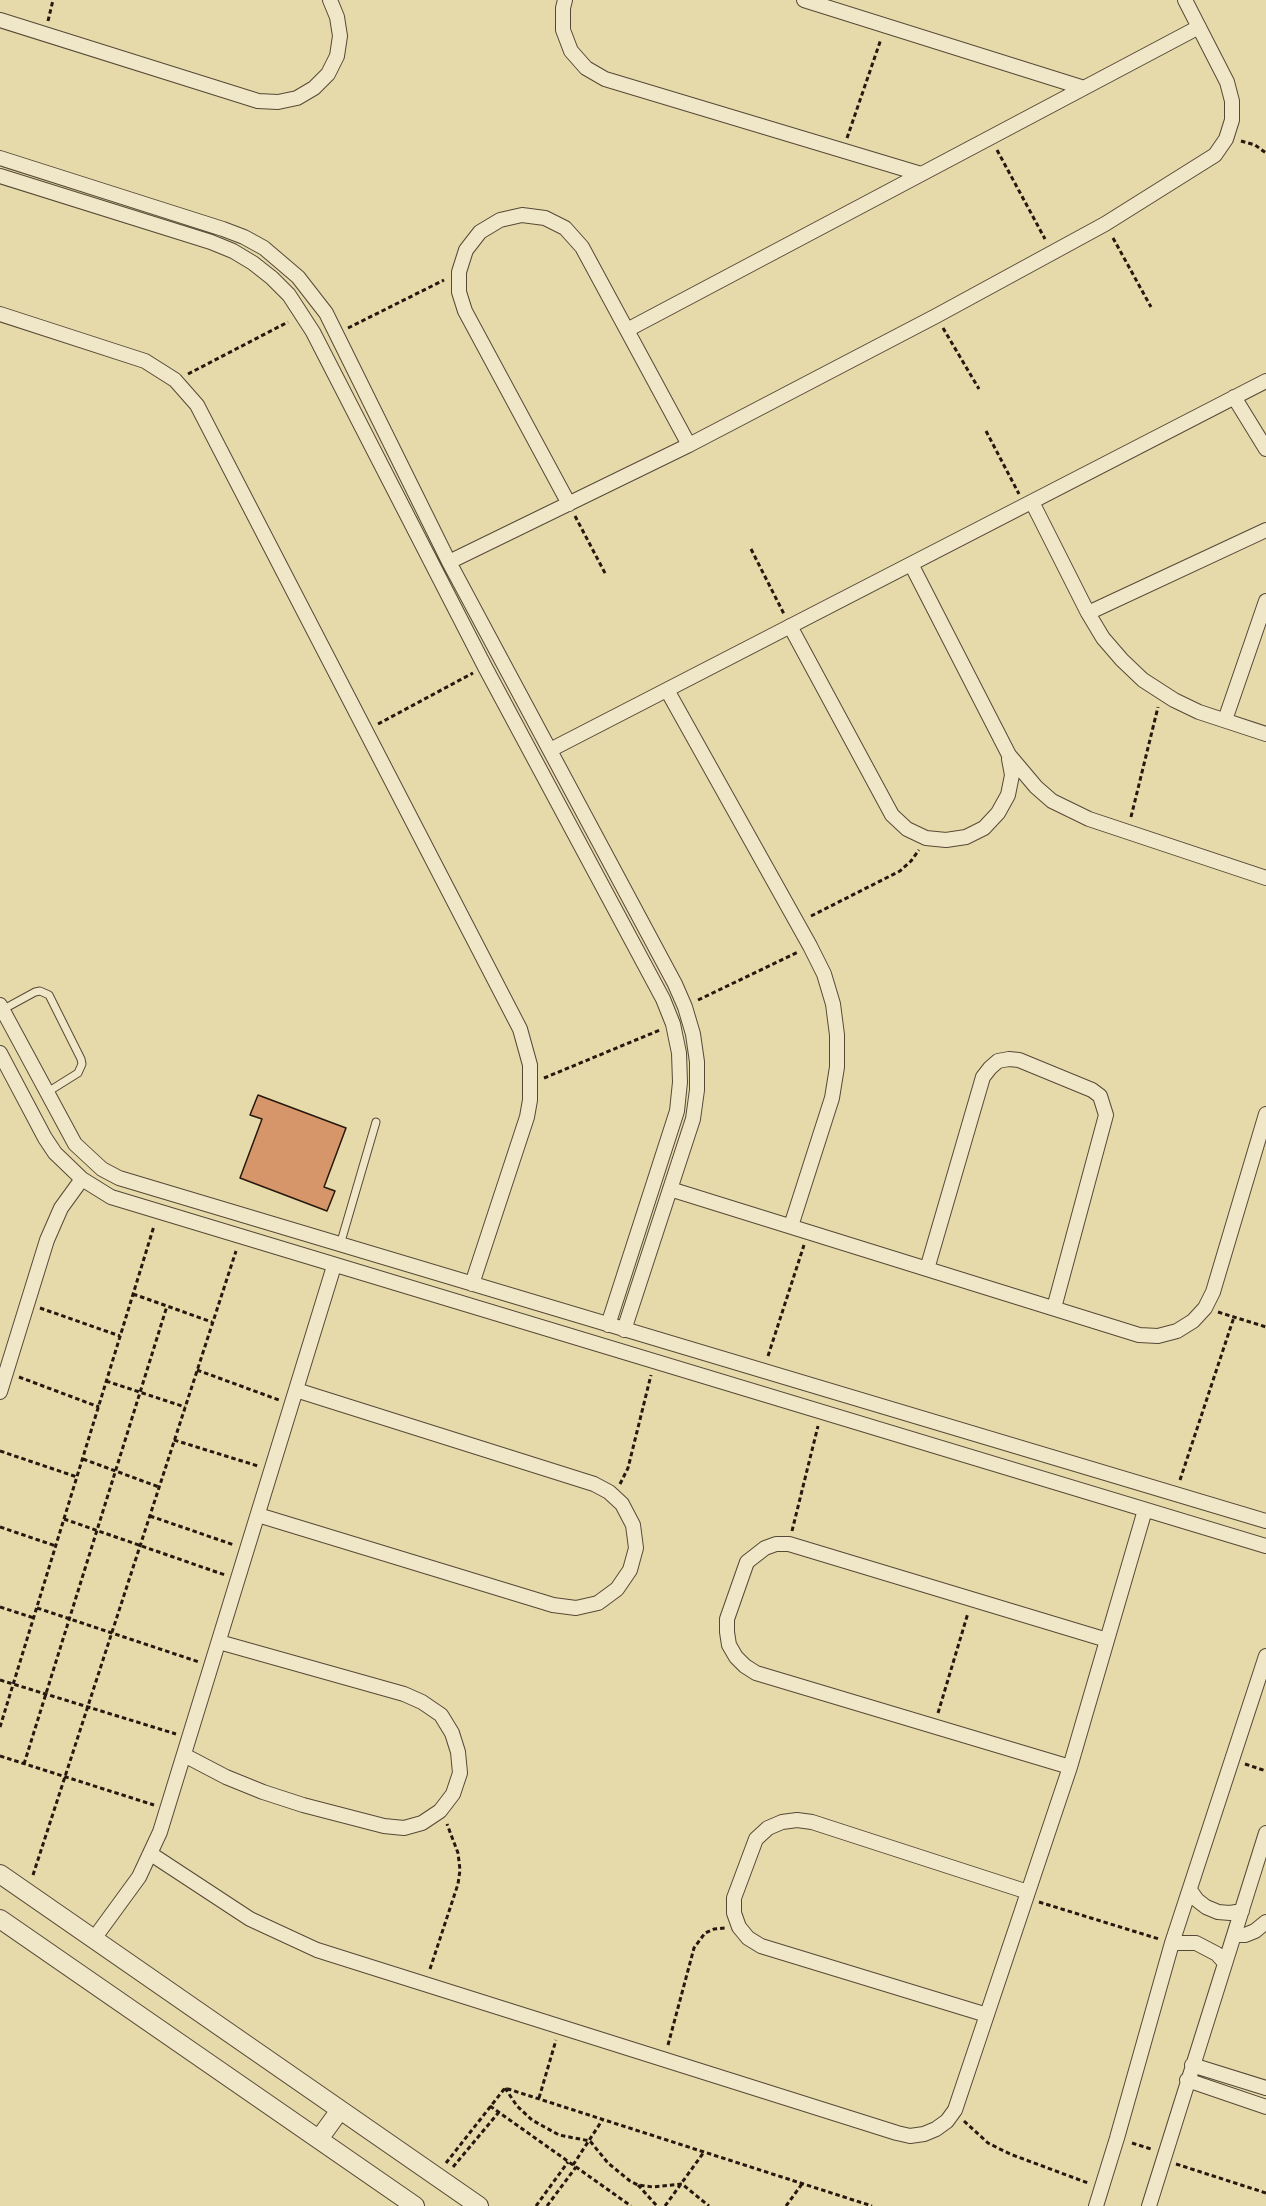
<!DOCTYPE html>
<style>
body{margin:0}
canvas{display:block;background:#e7daaa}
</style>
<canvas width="1266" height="2206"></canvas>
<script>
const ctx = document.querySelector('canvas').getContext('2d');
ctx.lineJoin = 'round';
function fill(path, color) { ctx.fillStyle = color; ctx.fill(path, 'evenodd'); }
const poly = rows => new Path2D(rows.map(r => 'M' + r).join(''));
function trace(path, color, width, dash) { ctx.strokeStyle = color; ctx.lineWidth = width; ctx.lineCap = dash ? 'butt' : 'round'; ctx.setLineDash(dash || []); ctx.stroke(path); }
const building = poly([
 [258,1095,346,1128,324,1187,335,1191,327,1211,240,1178,262,1119,250,1115,258,1095]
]);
const path = poly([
 [48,21,53,0],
 [847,138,881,39],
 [1241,141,1255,145,1266,153],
 [997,150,1045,239],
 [1113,238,1151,307],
 [348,328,444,280],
 [943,328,979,389],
 [188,374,288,322],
 [986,431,1019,494],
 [575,516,606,575],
 [751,549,784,614],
 [378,724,473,673],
 [1131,817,1158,707],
 [811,916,900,871,911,861,919,850],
 [698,1000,798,952],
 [544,1078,660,1030],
 [133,1294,212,1322],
 [40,1308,120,1336],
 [1218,1312,1266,1327],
 [768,1356,804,1245],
 [197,1370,279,1400],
 [19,1377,99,1407],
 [106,1381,185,1407],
 [174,1440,258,1466],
 [0,1451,77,1477],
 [83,1459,159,1487],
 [1180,1480,1234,1317],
 [620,1484,628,1468,651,1375],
 [150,1516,234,1545],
 [64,1519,225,1575],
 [0,1527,56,1546],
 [792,1531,818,1426],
 [0,1607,34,1618],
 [37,1608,199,1662],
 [0,1680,176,1734],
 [938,1713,968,1613],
 [0,1727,154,1226],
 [0,1756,154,1805],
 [24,1764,167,1306],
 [1245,1764,1266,1771],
 [33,1875,236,1251],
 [1039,1902,1159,1939],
 [430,1969,458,1884,460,1870,458,1853,447,1824],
 [668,2045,694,1948,705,1933,714,1929,725,1928],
 [505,2088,517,2106,532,2120,559,2135,590,2141,608,2163,630,2181,638,2185,653,2187,682,2184,709,2206],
 [539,2098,556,2040],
 [490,2106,631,2206],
 [964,2121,988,2143,1010,2154,1088,2183],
 [1132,2143,1151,2149],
 [446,2163,505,2088,872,2206],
 [1176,2164,1266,2193],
 [573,2165,603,2119],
 [453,2167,499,2112],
 [638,2185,657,2206],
 [536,2206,568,2162],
 [547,2206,576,2167],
 [665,2206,704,2152],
 [786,2206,802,2184]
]);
const service = poly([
 [2,1010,35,992,40,991,49,995,81,1059,82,1064,78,1073,46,1093],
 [340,1245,376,1122]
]);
const minor = poly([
 [565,0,563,8,563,30,571,51,586,68,605,79,921,174],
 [804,0,1084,88],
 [0,20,258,101,278,102,297,98,314,88,328,74,337,56,340,36,337,17,330,0],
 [0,158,223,229,244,237,264,248,298,277,326,313,449,562,675,984,685,1007,693,1034,697,1062,697,1090,693,1119,624,1330],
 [0,176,211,242,233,251,253,263,272,278,289,295,313,332,485,667,663,999,673,1024,679,1053,680,1082,677,1111,608,1325],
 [0,314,145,361,175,380,197,405,520,1029,530,1065,530,1100,527,1117,472,1284],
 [627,330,1199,27],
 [1234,397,1266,449],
 [1032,502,1088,613,1103,638,1122,660,1143,680,1174,700,1199,712,1266,734],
 [569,504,465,311,459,292,459,272,466,250,480,232,500,220,522,215,545,218,565,228,582,247,689,445],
 [449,562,689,445,936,316,1105,224,1215,155,1226,139,1232,120,1232,101,1227,82,1185,0],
 [911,564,1009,755,1036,787,1052,801,1089,819,1266,878],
 [1088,613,1266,530],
 [790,626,892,815,907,829,926,838,946,840,966,837,984,828,998,813,1008,795,1012,775,1009,759],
 [667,690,810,946,824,974,833,1004,837,1035,837,1067,832,1098,791,1226],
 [1225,720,1266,601],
 [550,750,1266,381],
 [0,1005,75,1144,102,1169,119,1178,1266,1521],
 [0,1053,45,1138,55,1153,82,1179,111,1197,1266,1546],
 [670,1189,1139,1335,1158,1336,1177,1331,1193,1321,1205,1308,1213,1292,1266,1114],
 [927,1269,983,1077,990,1068,998,1061,1009,1059,1019,1060,1092,1090,1100,1096,1106,1115,1054,1308],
 [0,1392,47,1240,61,1208,82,1179],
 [258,1515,553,1605,576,1608,598,1603,617,1589,630,1570,636,1548,633,1525,622,1504,609,1492,594,1484,296,1390],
 [184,1755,226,1777,263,1792,303,1805,384,1826,404,1828,422,1823,440,1811,453,1794,460,1773,458,1752,452,1733,441,1715,422,1702,404,1694,219,1642],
 [1070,1767,756,1673,745,1666,736,1657,729,1645,727,1632,727,1619,747,1562,765,1548,776,1544,789,1544,1107,1640],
 [151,1854,250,1919,317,1950,897,2133,910,2136,924,2134,936,2129,947,2121,955,2110,1070,1767,1145,1510],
 [1190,1890,1197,1900,1206,1907,1218,1912,1230,1913,1242,1911],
 [1234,1935,1245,1935,1255,1931,1266,1922],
 [93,1940,139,1877,160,1832,334,1266],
 [1172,1943,1196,1943,1217,1954,1225,1963],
 [987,2015,761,1946,748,1938,739,1927,734,1913,734,1898,756,1839,768,1828,782,1822,797,1820,812,1822,1028,1892],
 [1192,2065,1266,2088],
 [1187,2080,1266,2107],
 [1096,2206,1117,2138,1172,1943,1266,1656],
 [1149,2206,1266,1833]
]);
const tertiary = poly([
 [0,1874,479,2206],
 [0,1919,415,2206],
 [319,2139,340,2110]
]);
fill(building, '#d6966a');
trace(building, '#25190f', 1.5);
trace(service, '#564936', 9);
trace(minor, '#564936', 16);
trace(tertiary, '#564936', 20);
trace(path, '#25190f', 3, [4.5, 3]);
trace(service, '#efe7c8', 7);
trace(minor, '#efe7c8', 14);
trace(tertiary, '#efe7c8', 18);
</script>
